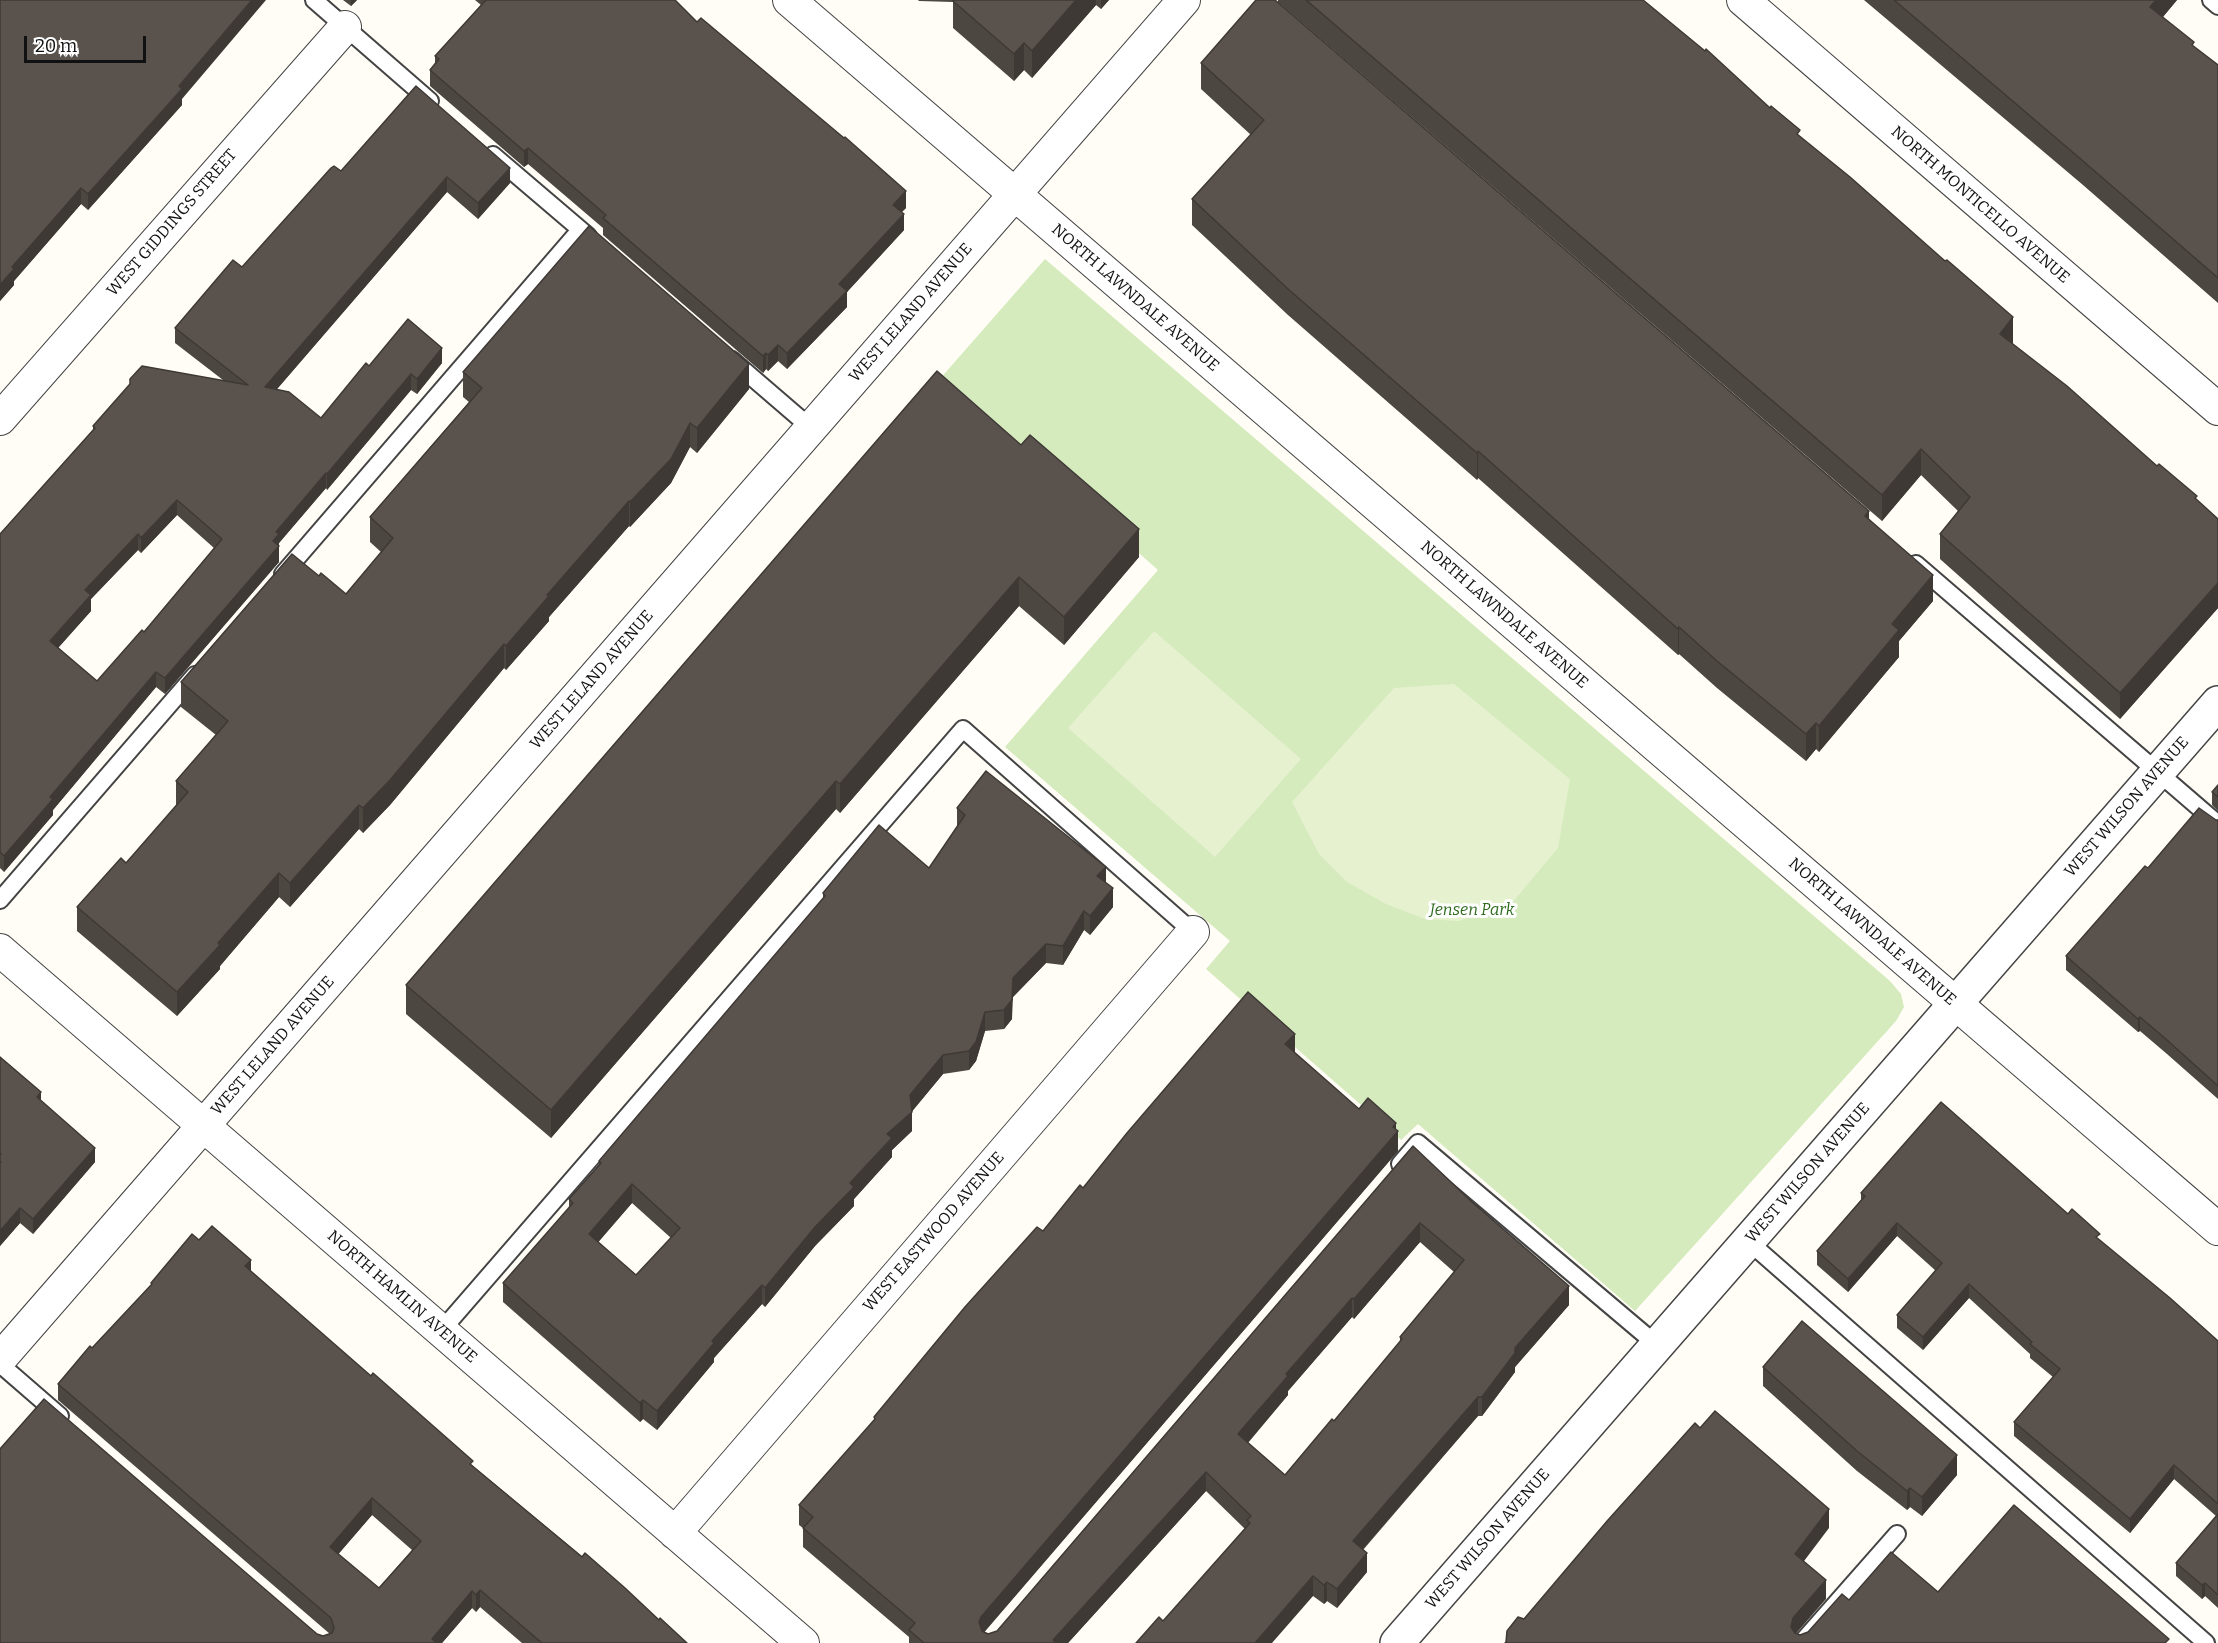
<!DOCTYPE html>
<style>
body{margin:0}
#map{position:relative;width:2218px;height:1643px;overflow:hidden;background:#fffdf5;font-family:Bitter,serif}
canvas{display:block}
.scale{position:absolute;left:24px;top:36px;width:122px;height:27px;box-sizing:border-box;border:3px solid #111;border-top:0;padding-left:8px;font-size:18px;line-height:21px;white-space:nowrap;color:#111;-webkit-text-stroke:4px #fff;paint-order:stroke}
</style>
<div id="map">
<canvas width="2218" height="1643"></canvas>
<div class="scale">20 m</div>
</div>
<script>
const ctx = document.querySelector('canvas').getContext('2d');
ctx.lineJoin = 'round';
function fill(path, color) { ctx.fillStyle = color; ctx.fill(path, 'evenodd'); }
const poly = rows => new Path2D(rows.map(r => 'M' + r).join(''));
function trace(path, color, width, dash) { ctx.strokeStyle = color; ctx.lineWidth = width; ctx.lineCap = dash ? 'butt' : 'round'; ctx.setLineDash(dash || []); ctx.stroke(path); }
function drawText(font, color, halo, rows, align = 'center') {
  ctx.font = font + ' Bitter,serif'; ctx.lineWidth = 6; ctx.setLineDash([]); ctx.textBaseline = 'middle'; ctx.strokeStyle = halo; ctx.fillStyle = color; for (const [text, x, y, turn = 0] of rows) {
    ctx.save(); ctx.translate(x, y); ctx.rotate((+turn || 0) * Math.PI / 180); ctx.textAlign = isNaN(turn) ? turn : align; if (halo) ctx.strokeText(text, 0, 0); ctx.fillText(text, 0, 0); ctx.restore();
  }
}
const green = poly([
 [1045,259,1890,981,1901,994,1904,1007,1896,1021,1635,1311,1418,1124,1401,1140,1206,969,1230,941,1005,747,1158,570,1028,455,931,389]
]);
const pitch = poly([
 [1154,631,1301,759,1215,857,1068,728],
 [1454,684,1570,779,1558,848,1512,903,1459,921,1425,919,1386,904,1347,882,1319,854,1292,802,1394,688]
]);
const service = poly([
 [314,0,430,101],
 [2211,0,2218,6],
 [493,155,588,236],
 [732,360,811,428],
 [1916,564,2218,824],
 [283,574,580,230],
 [0,900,195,675],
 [1400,1164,1418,1143,1657,1345],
 [1748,1241,2206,1643],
 [441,1331,963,729,1193,932],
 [0,1364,60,1416],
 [1801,1643,1897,1534]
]);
const minor = poly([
 [789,0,2218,1229],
 [1743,0,2218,409],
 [0,419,345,27],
 [0,950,803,1643],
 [0,1359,1184,0],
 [675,1533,1193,932]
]);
const tertiary = poly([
 [1397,1643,2218,703]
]);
const wall = poly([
 [0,0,182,99,182,105,88,210,81,204,14,281,14,285,0,301],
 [343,0,357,0,351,6],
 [475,0,675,0,697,22,906,208,901,212,904,230,847,292,847,307,787,369,778,361,768,371,766,369,763,373,603,235,603,228,528,164,524,167,430,86,430,70,435,63,435,56,481,5],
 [918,0,1109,0,1101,9,1096,5,1032,78,1024,70,1014,81,953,28,953,2,919,1],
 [1278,0,1643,0,1800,137,2013,343,2012,343,2197,500,2218,519,2218,608,2120,719,1940,559,1940,534,1958,511,1921,475,1882,521,1278,2],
 [1864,0,2177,0,2163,17,2194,47,2218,65,2218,303,2083,185],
 [1201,63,1869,519,1933,601,1899,641,1899,657,1819,752,1816,749,1806,761,1717,688,1679,654,1678,655,1478,478,1477,480,1288,315,1192,225,1192,199,1251,135,1201,89],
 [416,86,510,183,478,219,447,192,277,389,321,418,369,366,442,363,417,394,411,390,327,490,326,488,279,543,279,562,165,694,156,687,53,810,53,815,4,872,0,868,0,534,93,430,93,426,223,380,175,343,175,328,242,267,341,171],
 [177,515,214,548,144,632,97,681,58,648,91,611,91,599,138,550,141,553],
 [937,371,1139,557,1064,645,1019,606,840,813,836,809,551,1138,406,1014,406,985],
 [463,372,749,389,697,453,690,447,671,483,630,527,629,526,549,617,549,621,506,670,504,668,390,805,363,833,359,829,290,907,279,897,220,966,220,969,177,1016,77,931,77,907,126,863,176,806,176,781,216,735,181,707,181,682,319,576,346,594,381,552,370,542,370,517,469,402,463,397],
 [2218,785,2218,811,2212,805,2212,792],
 [957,808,1106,883,1113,907,1090,935,1084,930,1063,965,1046,963,1013,997,1012,1019,1004,1029,985,1031,976,1061,969,1070,943,1074,912,1111,912,1131,892,1150,892,1157,854,1199,854,1206,815,1246,765,1307,762,1304,714,1358,714,1362,657,1430,643,1419,640,1422,503,1302,503,1283,569,1208,569,1199,599,1165,599,1161,823,899,823,893,929,868,957,827],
 [632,1203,671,1238,636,1275,598,1242],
 [2216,820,2218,820,2218,1099,2167,1054,2140,1031,2138,1032,2066,970,2066,956,2148,868],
 [1295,1053,1359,1109,1396,1130,1398,1151,984,1632,988,1634,997,1631,1413,1146,1569,1305,1515,1367,1515,1372,1482,1416,1478,1416,1363,1550,1367,1572,1337,1608,1327,1601,1324,1604,1313,1596,1163,1621,1245,1529,1206,1491,1068,1643,909,1643,909,1637,803,1547,803,1528,799,1525,799,1505,874,1420,874,1417,1083,1188],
 [1420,1242,1454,1272,1400,1337,1400,1342,1334,1421,1285,1475,1248,1443,1288,1395,1288,1391,1352,1317,1354,1319],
 [0,1057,41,1101,95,1162,33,1234,20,1223,0,1246],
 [1861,1193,2068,1214,2218,1341,2218,1608,2205,1596,2202,1599,2176,1576,2176,1563,2216,1516,2174,1479,2130,1533,2014,1436,2014,1422,2053,1377,2030,1358,2030,1354,1969,1298,1923,1350,1897,1328,1897,1315,1936,1271,1897,1236,1848,1292,1817,1265,1817,1251,1861,1200],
 [199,1240,251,1271,473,1466,687,1643,522,1643,480,1607,476,1612,472,1608,442,1643,0,1643,317,1634,323,1636,330,1634,58,1400,58,1384,151,1286,151,1283],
 [372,1515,412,1550,379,1588,338,1554],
 [1763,1367,1957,1475,1922,1516,1910,1507,1907,1510,1857,1471,1763,1386]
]);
const shadedWall = poly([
 [252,0,266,0,182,99,182,105,88,210,88,194,179,86],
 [351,0,357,0,351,6],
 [1076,0,1096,0,1096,5,1032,78,1032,51],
 [1101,0,1109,0,1101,9],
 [2156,0,2177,0,2150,32,2150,7],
 [1024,43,1024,70,1014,81,1014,54],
 [528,148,528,164,524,167,524,151],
 [510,168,510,183,478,219,478,203],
 [447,177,447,192,265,403,265,387],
 [81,188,81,204,14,281,14,285,0,301,0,285,12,267],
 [906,191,906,208,893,221,893,205],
 [904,214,904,230,847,292,847,307,787,369,787,353,839,284],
 [2013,317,2013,343,2000,359,2000,334],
 [778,345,778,361,768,371,768,355],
 [442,348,442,363,417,394,417,379],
 [766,353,766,369,763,373,763,356],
 [749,364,749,389,697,453,697,428],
 [411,374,411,390,327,490,327,474],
 [690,423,690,447,671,483,630,527,630,502],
 [1921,449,1921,475,1882,521,1882,495],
 [1478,451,1478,478,1477,480,1477,453],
 [326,473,326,488,279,543,279,562,165,694,165,678,273,541,276,532],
 [177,500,177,515,141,553,141,538],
 [629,501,629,526,549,617,549,621,506,670,506,646,547,595],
 [1869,511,1869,537,1865,516],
 [1139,529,1139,557,1064,645,1064,617],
 [138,534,138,550,91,599,91,611,50,657,50,641,85,590],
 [1933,575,1933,601,1899,641,1899,657,1819,752,1819,726,1892,624],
 [1019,577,1019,606,840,813,840,784],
 [2218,583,2218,608,2120,719,2120,693],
 [1679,627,1679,654,1678,655,1678,629],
 [504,644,504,668,390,805,363,833,363,808],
 [156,672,156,687,53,810,53,815,4,872,4,856,50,797],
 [1816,723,1816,749,1806,761,1806,734],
 [836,781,836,809,551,1138,551,1110],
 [359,805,359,829,290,907,290,883],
 [1106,867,1106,886,1097,876],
 [279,873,279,897,220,966,220,969,177,1016,177,992,218,943],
 [1113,888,1113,907,1090,935,1090,916],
 [1084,911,1084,930,1063,965,1063,946],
 [1046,944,1046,963,1013,997,1013,978],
 [1012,1000,1012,1019,1004,1029,1004,1010],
 [985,1012,985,1031,976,1061,969,1070,969,1051],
 [2140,1017,2140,1031,2138,1032,2138,1019],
 [1295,1034,1295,1053,1285,1044],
 [943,1055,943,1074,910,1114,910,1095],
 [41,1092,41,1107,37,1097],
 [912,1112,912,1131,892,1150,892,1157,854,1199,854,1206,815,1246,765,1307,765,1288,850,1183,887,1134],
 [1396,1123,1396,1133,1398,1131,1398,1151,981,1636,979,1622,981,1617],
 [95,1148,95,1162,33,1234,33,1219],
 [632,1184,632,1203,589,1253,589,1234],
 [20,1208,20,1223,0,1246,0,1231],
 [1420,1223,1420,1242,1354,1319,1354,1299],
 [1897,1223,1897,1236,1848,1292,1848,1279],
 [251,1260,251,1277,245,1266],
 [1969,1284,1969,1298,1923,1350,1923,1337],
 [762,1285,762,1304,714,1358,714,1362,657,1430,657,1411,712,1341],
 [1569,1286,1569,1305,1515,1367,1515,1372,1482,1416,1482,1397,1515,1348],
 [1352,1298,1352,1317,1288,1391,1288,1395,1238,1454,1238,1434,1286,1374],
 [1478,1397,1478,1416,1353,1560,1353,1541],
 [643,1400,643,1419,640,1422,640,1403],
 [1957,1455,1957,1475,1922,1516,1922,1497],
 [2174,1465,2174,1479,2130,1533,2130,1519],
 [1206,1472,1206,1491,1068,1643,1053,1643,1053,1640],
 [1910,1488,1910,1507,1907,1510,1907,1491],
 [372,1498,372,1515,330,1564,330,1547],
 [1829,1509,1829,1528,1795,1573,1795,1554],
 [1367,1553,1367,1572,1337,1608,1337,1589],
 [1313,1576,1313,1596,1272,1643,1255,1643],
 [1826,1580,1826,1599,1793,1637,1791,1627,1793,1618],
 [1327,1582,1327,1601,1324,1604,1324,1585],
 [2205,1583,2205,1596,2202,1599,2202,1585],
 [480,1590,480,1607,476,1612,476,1595],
 [472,1591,472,1608,442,1643,432,1643,432,1639]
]);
const building = poly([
 [0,0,252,0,179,86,182,89,88,194,81,188,12,267,14,269,0,285,0,0],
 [486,0,675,0,697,22,701,18,844,138,845,137,906,191,893,205,904,214,839,284,847,291,787,353,778,345,768,355,766,353,763,356,603,218,606,215,528,148,524,151,430,70,439,59,435,56,486,0],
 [954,0,1076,0,1032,51,1024,43,1014,54,953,1,954,0],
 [1256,0,1275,0,1869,511,1865,516,1933,575,1892,624,1899,630,1819,726,1816,723,1806,734,1717,661,1679,627,1678,629,1478,451,1477,453,1288,289,1192,199,1264,120,1201,63,1256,0],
 [1306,0,1643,0,1705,51,1706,49,1770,108,1771,106,1800,130,1797,134,1850,177,1945,261,1947,260,2013,317,2000,334,2067,386,2157,466,2159,464,2197,496,2195,498,2218,519,2218,583,2120,693,1940,534,1970,497,1921,449,1882,495,1306,0],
 [1894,0,2156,0,2150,7,2194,42,2192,45,2218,65,2218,278,2083,161,1894,0],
 [416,86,510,168,478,203,447,177,265,387,289,392,321,418,366,363,369,366,408,319,442,348,417,379,411,374,327,474,326,473,276,532,279,534,273,541,279,546,165,678,156,672,50,797,53,799,4,856,0,852,0,534,95,428,93,426,130,384,130,379,142,366,248,385,175,328,233,260,242,267,331,168,334,166,341,171,416,86],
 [177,500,222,539,144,632,142,630,97,681,50,641,91,595,85,590,138,534,141,538,177,500],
 [589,226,749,364,697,428,690,423,671,459,630,502,629,501,547,595,549,596,506,646,504,644,390,780,363,808,359,805,290,883,279,873,218,943,220,945,177,992,77,907,121,858,126,863,188,792,176,781,228,721,181,682,292,554,319,576,321,573,346,594,393,538,370,517,482,388,463,372,589,226],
 [937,371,1021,445,1030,435,1139,529,1064,617,1019,577,840,784,836,781,551,1110,406,985,937,371],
 [986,771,1106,867,1097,876,1113,888,1090,916,1084,911,1063,946,1046,944,1013,978,1012,1000,1004,1010,985,1012,976,1042,969,1051,943,1055,910,1095,912,1112,887,1134,892,1138,850,1183,854,1187,815,1227,765,1288,762,1285,712,1341,714,1343,657,1411,643,1400,640,1403,503,1283,573,1203,569,1199,601,1163,599,1161,825,896,823,893,879,825,929,868,965,815,957,808,986,771],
 [632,1184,680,1228,636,1275,589,1234,632,1184],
 [2218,785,2218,797,2212,792,2218,785],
 [2199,808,2216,820,2218,820,2218,1086,2167,1040,2140,1017,2138,1019,2066,956,2145,866,2148,868,2199,808],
 [1248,992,1295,1034,1285,1044,1359,1109,1368,1098,1396,1123,1393,1127,1398,1131,981,1617,979,1622,982,1631,988,1634,997,1631,1413,1146,1472,1202,1569,1286,1515,1348,1515,1353,1482,1397,1478,1397,1353,1541,1367,1553,1337,1589,1327,1582,1324,1585,1313,1576,1255,1643,1136,1643,1159,1617,1163,1621,1250,1523,1247,1520,1251,1516,1206,1472,1053,1640,1056,1643,924,1643,909,1630,915,1623,803,1528,813,1517,799,1505,875,1419,874,1417,965,1307,1037,1227,1043,1231,1080,1185,1083,1188,1127,1133,1248,992],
 [1420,1223,1464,1260,1400,1337,1402,1339,1334,1421,1332,1419,1285,1475,1238,1434,1288,1376,1286,1374,1352,1298,1354,1299,1420,1223],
 [0,1057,41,1092,37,1097,95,1148,33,1219,20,1208,0,1231,0,1163,1,1162,0,1161,0,1155,1,1154,0,1153,0,1057],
 [1941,1102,2068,1214,2072,1209,2100,1234,2096,1237,2170,1298,2218,1341,2218,1504,2174,1465,2130,1519,2014,1422,2060,1369,2030,1344,2032,1342,1969,1284,1923,1337,1897,1315,1942,1263,1897,1223,1848,1279,1817,1251,1865,1196,1861,1193,1941,1102],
 [212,1226,251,1260,245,1266,371,1376,373,1373,473,1461,470,1464,582,1557,585,1553,625,1588,659,1620,660,1618,687,1643,542,1643,480,1590,476,1595,472,1591,432,1639,437,1643,0,1643,0,1449,44,1399,317,1634,323,1636,332,1633,334,1628,331,1618,58,1384,90,1346,92,1348,152,1284,151,1283,192,1234,199,1240,212,1226],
 [372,1498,421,1541,379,1588,330,1547,372,1498],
 [1802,1321,1957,1455,1922,1497,1910,1488,1907,1491,1857,1451,1763,1367,1802,1321],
 [1715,1411,1829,1509,1795,1554,1826,1580,1793,1618,1791,1627,1795,1633,1800,1635,1808,1632,1842,1594,1849,1600,1891,1552,1938,1592,2014,1505,2169,1639,2165,1643,1505,1643,1506,1642,1507,1631,1518,1617,1524,1619,1608,1520,1695,1423,1700,1428,1715,1411],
 [2218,1514,2218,1595,2205,1583,2202,1585,2176,1563,2218,1514]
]);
const streetNames = [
 ["NORTH MONTICELLO AVENUE",1980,205,41],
 ["WEST GIDDINGS STREET",172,223,-49],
 ["NORTH LAWNDALE AVENUE",1135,298,41],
 ["WEST LELAND AVENUE",911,313,-49],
 ["NORTH LAWNDALE AVENUE",1504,615,41],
 ["WEST LELAND AVENUE",592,680,-49],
 ["WEST WILSON AVENUE",2127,807,-49],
 ["NORTH LAWNDALE AVENUE",1872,932,41],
 ["WEST LELAND AVENUE",273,1046,-49],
 ["WEST WILSON AVENUE",1808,1173,-49],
 ["WEST EASTWOOD AVENUE",934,1232,-49],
 ["NORTH HAMLIN AVENUE",402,1297,41],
 ["WEST WILSON AVENUE",1488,1539,-49]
];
const parkNames = [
 ["Jensen Park",1472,911]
];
fill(green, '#d5ebbd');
fill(pitch, '#e6f2cf');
trace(service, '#444', 20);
trace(minor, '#444', 34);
trace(tertiary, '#444', 36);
trace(service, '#fff', 16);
trace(minor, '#fff', 32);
trace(tertiary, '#fff', 33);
fill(wall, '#4d4742');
fill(shadedWall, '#3f3936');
fill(building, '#5a524d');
trace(building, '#3f3936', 1.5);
drawText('16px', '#111', '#fff', streetNames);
drawText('italic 16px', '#2f6b1f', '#fff', parkNames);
</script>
